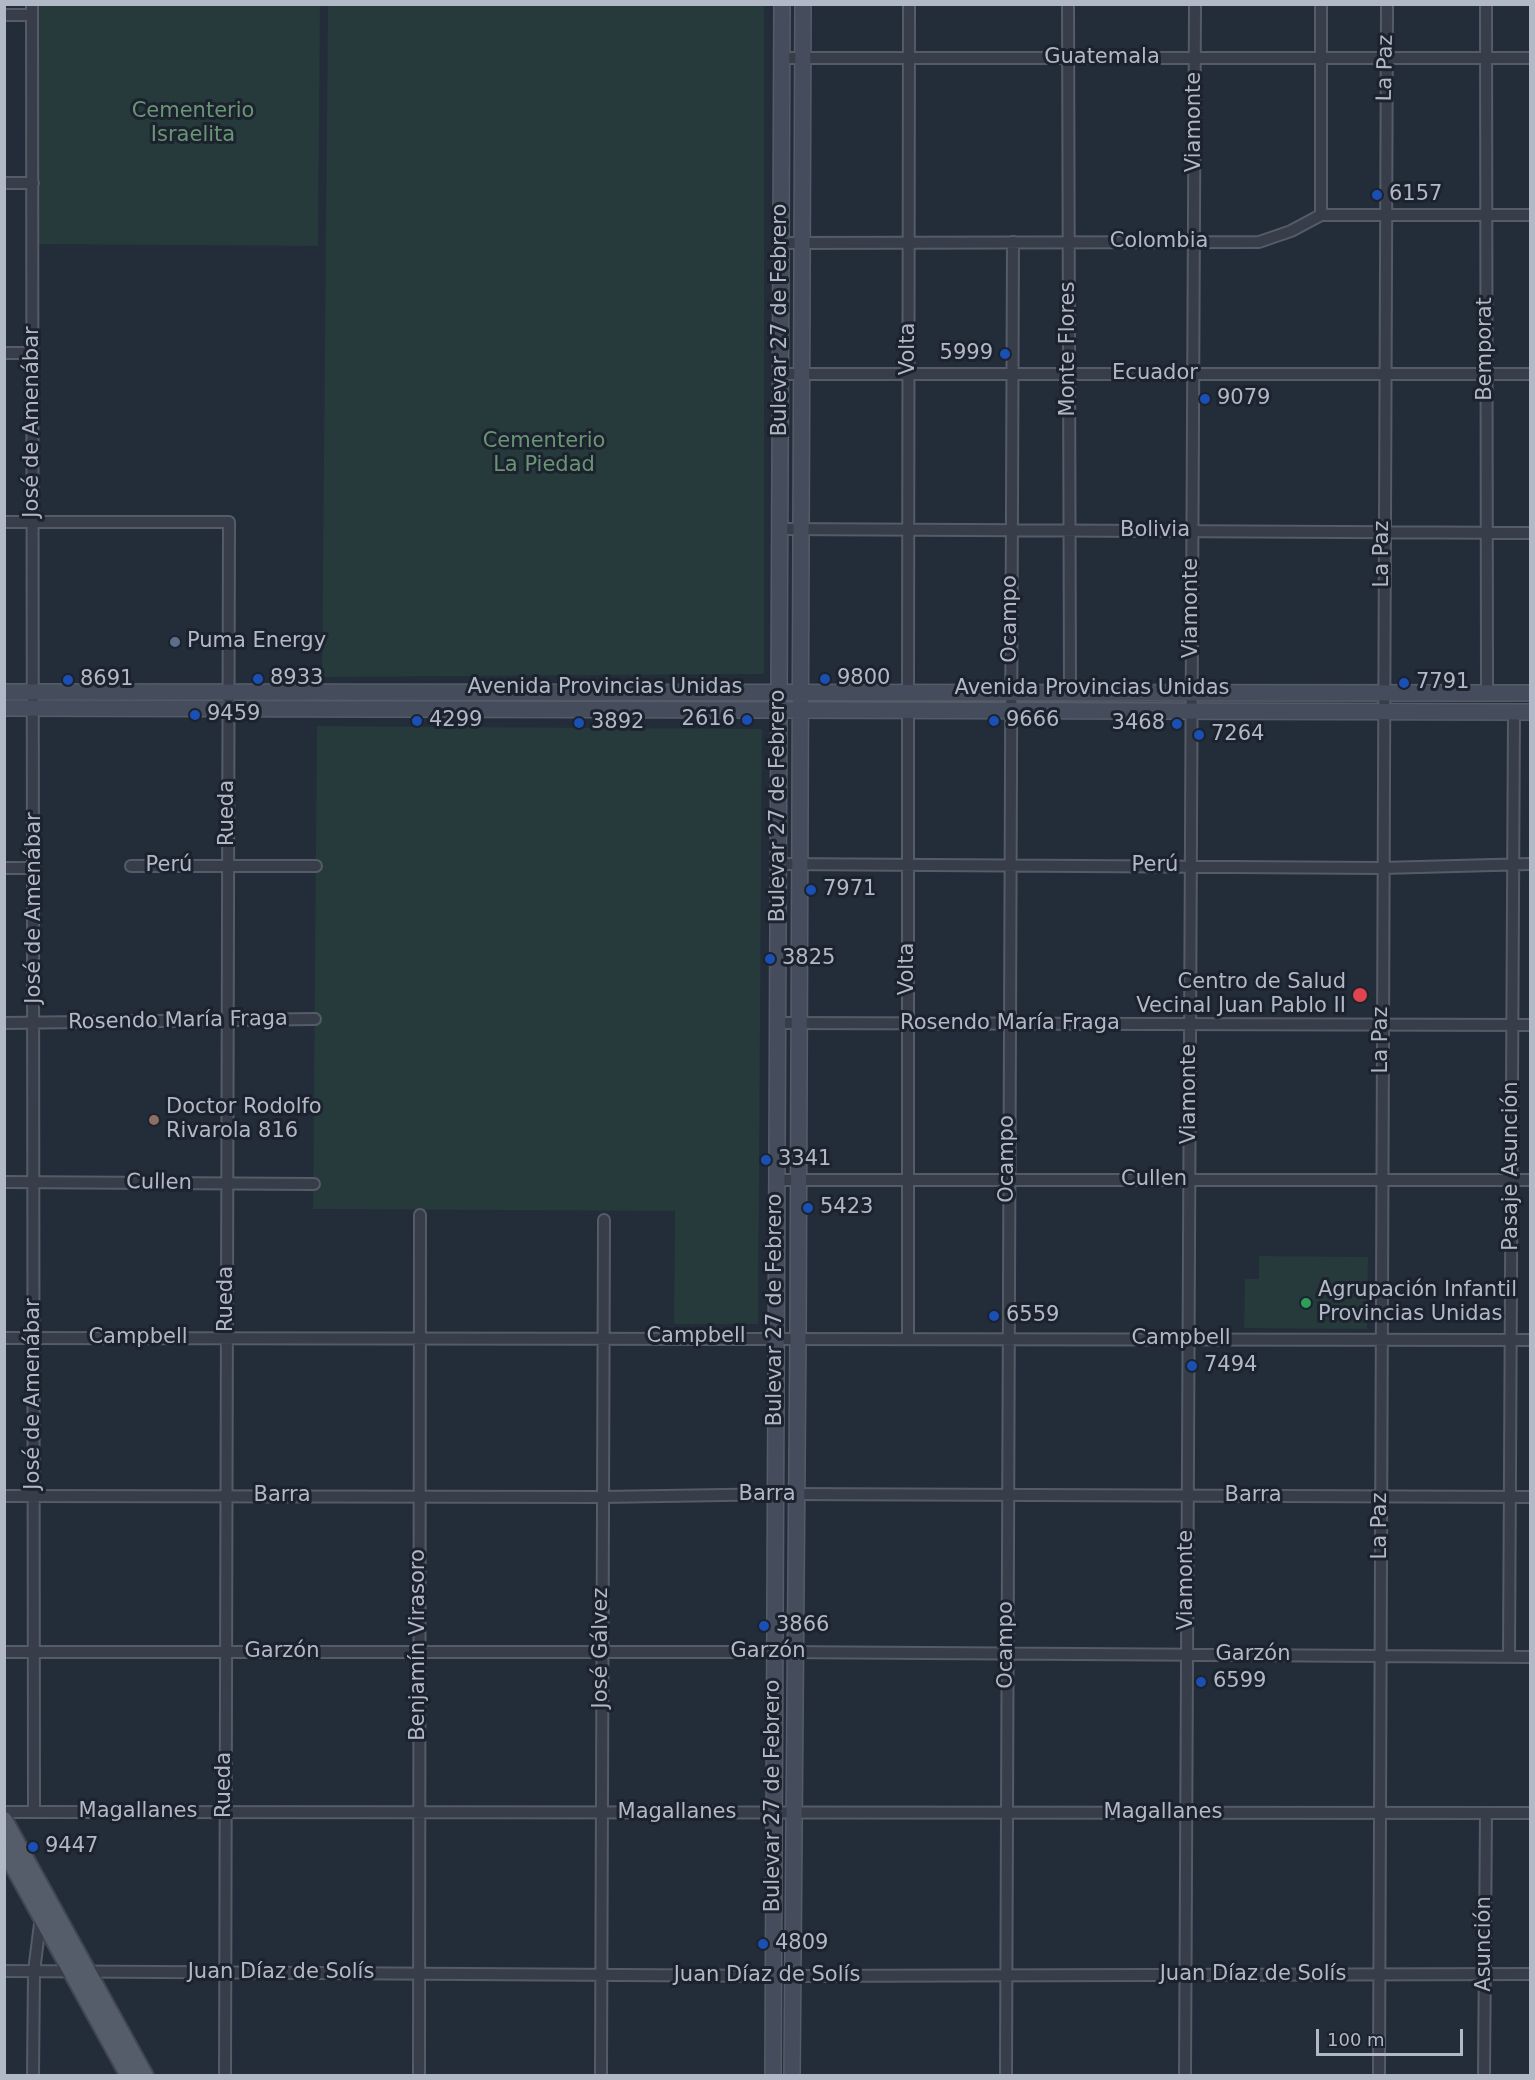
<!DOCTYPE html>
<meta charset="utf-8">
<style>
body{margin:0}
#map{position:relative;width:1535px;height:2080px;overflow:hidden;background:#232c39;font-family:"DejaVu Sans",sans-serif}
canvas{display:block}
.frame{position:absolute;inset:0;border:6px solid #b2b9c6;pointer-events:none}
.scale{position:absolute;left:1316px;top:2029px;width:147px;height:27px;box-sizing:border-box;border:3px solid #b2b9c6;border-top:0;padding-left:8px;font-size:18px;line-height:21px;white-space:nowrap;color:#b2b9c6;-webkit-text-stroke:4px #1c232e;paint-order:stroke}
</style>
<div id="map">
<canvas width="1535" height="2080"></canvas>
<div class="frame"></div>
<div class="scale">100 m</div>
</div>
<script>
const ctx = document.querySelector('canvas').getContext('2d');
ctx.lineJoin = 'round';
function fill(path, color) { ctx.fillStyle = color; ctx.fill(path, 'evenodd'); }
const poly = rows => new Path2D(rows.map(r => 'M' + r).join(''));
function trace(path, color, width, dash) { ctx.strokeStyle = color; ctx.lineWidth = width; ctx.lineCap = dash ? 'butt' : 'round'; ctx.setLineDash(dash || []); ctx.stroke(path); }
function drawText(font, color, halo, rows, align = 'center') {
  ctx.font = font + ' "DejaVu Sans",sans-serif'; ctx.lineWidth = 6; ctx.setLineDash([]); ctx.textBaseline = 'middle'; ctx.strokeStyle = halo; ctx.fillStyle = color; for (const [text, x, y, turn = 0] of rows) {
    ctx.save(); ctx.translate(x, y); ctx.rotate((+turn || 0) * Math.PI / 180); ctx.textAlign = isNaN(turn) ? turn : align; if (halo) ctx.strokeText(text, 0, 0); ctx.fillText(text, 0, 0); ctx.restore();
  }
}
const green = poly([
 [34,5,320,5,318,246,34,244],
 [328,5,764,5,764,674,322,677],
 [317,726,762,729,758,1324,674,1324,675,1211,313,1209],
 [1259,1256,1368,1257,1367,1329,1244,1328,1245,1279,1259,1279]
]);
const minor = poly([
 [32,4,34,1812],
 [1068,4,1070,693],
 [1486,4,1487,693],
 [4,15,32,15],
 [782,58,1530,58],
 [4,183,33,183],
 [1321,215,1321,4],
 [781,243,1259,242,1291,231,1321,215,1530,215],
 [4,353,33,353],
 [780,374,1530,374],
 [4,522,229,522,225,2076],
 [780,529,1530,533],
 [908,693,909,4],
 [908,709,908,1338],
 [779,864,1382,868,1530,864],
 [131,866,316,866],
 [4,868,35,868],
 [4,1023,315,1019],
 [778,1023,1530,1025],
 [778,1180,1530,1180],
 [4,1182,314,1184],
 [4,1338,1530,1340],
 [4,1496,603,1497,784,1494,1530,1497],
 [4,1652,776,1652,1530,1657],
 [1509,1657,1514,712],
 [4,1812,1530,1813],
 [4,1971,775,1976,1530,1974],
 [33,2076,34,1971,41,1916],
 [419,2076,420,1215],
 [601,2076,604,1220],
 [1006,2076,1013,242],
 [1185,2076,1195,4],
 [1379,2076,1387,4],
 [1484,2076,1486,1813]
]);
const secondary = poly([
 [4,692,1530,693],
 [4,708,1530,712],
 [773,2076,782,4],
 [792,2076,798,1337,803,4]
]);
const primary = poly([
 [4,1820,145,2076],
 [4,1849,129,2076]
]);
const markers = [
 [1377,195,6,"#1a4fb4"],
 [1005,354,6,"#1a4fb4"],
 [1205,399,6,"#1a4fb4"],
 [175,642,6,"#5c6f8a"],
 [258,679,6,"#1a4fb4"],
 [825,679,6,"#1a4fb4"],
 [68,680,6,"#1a4fb4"],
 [1404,683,6,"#1a4fb4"],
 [195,715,6,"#1a4fb4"],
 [747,720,6,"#1a4fb4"],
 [417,721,6,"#1a4fb4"],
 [994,721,6,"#1a4fb4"],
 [579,723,6,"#1a4fb4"],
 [1177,724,6,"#1a4fb4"],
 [1199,735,6,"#1a4fb4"],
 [811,890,6,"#1a4fb4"],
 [770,959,6,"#1a4fb4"],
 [1360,995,8,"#e0444e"],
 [154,1120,6,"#8d6e63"],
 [766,1160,6,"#1a4fb4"],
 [808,1208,6,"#1a4fb4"],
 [1306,1303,6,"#2e9e5b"],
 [994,1316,6,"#1a4fb4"],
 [1192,1366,6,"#1a4fb4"],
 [764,1626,6,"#1a4fb4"],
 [1201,1682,6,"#1a4fb4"],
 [33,1847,6,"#1a4fb4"],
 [763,1944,6,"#1a4fb4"]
];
const streetNames = [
 ["Guatemala",1102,58],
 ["La Paz",1386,68,-89],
 ["Viamonte",1195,122,-90],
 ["Colombia",1159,242],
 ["Bulevar 27 de Febrero",781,320,-90],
 ["Volta",909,349,-90],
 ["Monte Flores",1069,349,-90],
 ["Bemporat",1486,349,-90],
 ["Ecuador",1155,374],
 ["José de Amenábar",33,422,-90],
 ["Bolivia",1155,531],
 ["La Paz",1383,554,-90],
 ["Viamonte",1192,608,-90],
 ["Ocampo",1011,619,-90],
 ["Avenida Provincias Unidas",605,688],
 ["Avenida Provincias Unidas",1092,689],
 ["Bulevar 27 de Febrero",779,806,-90],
 ["Rueda",228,813,-90],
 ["Perú",169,866],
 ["Perú",1155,866],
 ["José de Amenábar",35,908,-90],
 ["Volta",908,969,-90],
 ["Rosendo María Fraga",178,1021,-1],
 ["Rosendo María Fraga",1010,1024],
 ["La Paz",1382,1040,-90],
 ["Viamonte",1190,1094,-90],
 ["Ocampo",1008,1159,-90],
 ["Pasaje Asunción",1512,1166,-90],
 ["Cullen",1154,1180],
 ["Cullen",159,1183,1],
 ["Rueda",227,1299,-90],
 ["Bulevar 27 de Febrero",776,1310,-90],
 ["Campbell",696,1337],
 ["Campbell",138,1338],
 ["Campbell",1181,1339],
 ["José de Amenábar",34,1394,-90],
 ["Barra",767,1495],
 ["Barra",282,1496],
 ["Barra",1253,1496],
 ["La Paz",1381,1526,-90],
 ["Viamonte",1187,1580,-90],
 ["Benjamín Virasoro",419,1645,-90],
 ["Ocampo",1007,1645,-90],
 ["José Gálvez",602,1648,-90],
 ["Garzón",282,1652],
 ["Garzón",768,1652],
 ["Garzón",1253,1655],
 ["Rueda",225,1785,-90],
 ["Bulevar 27 de Febrero",774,1796,-90],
 ["Magallanes",138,1812],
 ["Magallanes",677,1813],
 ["Magallanes",1163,1813],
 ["Asunción",1485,1944,-90],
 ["Juan Díaz de Solís",281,1973],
 ["Juan Díaz de Solís",1253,1975],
 ["Juan Díaz de Solís",767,1976]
];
const parkNames = [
 ["Cementerio",193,112],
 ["Israelita",193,136],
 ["Cementerio",544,442],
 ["La Piedad",544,466]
];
const poiNames = [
 ["6157",1389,195],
 ["5999",993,354,"right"],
 ["9079",1217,399],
 ["Puma Energy",187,642],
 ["8933",270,679],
 ["9800",837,679],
 ["8691",80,680],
 ["7791",1416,683],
 ["9459",207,715],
 ["2616",735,720,"right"],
 ["4299",429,721],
 ["9666",1006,721],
 ["3892",591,723],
 ["3468",1165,724,"right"],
 ["7264",1211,735],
 ["7971",823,890],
 ["3825",782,959],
 ["Centro de Salud",1346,983,"right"],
 ["Vecinal Juan Pablo II",1346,1007,"right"],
 ["Doctor Rodolfo",166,1108],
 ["Rivarola 816",166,1132],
 ["3341",778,1160],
 ["5423",820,1208],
 ["Agrupación Infantil",1318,1291],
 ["Provincias Unidas",1318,1315],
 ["6559",1006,1316],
 ["7494",1204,1366],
 ["3866",776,1626],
 ["6599",1213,1682],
 ["9447",45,1847],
 ["4809",775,1944]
];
fill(green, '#26393b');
trace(minor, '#555c68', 14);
trace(secondary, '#555c68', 18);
trace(primary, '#404753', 20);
trace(minor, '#373e4a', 10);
trace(secondary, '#454d5c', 15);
trace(primary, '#555d6a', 16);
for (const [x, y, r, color] of markers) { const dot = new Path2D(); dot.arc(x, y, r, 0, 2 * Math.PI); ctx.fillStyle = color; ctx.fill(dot); trace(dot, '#1c232e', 2); }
drawText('21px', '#b2b9c6', '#1c232e', streetNames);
drawText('21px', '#6a9575', '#1c232e', parkNames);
drawText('21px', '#b2b9c6', '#1c232e', poiNames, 'left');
</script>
